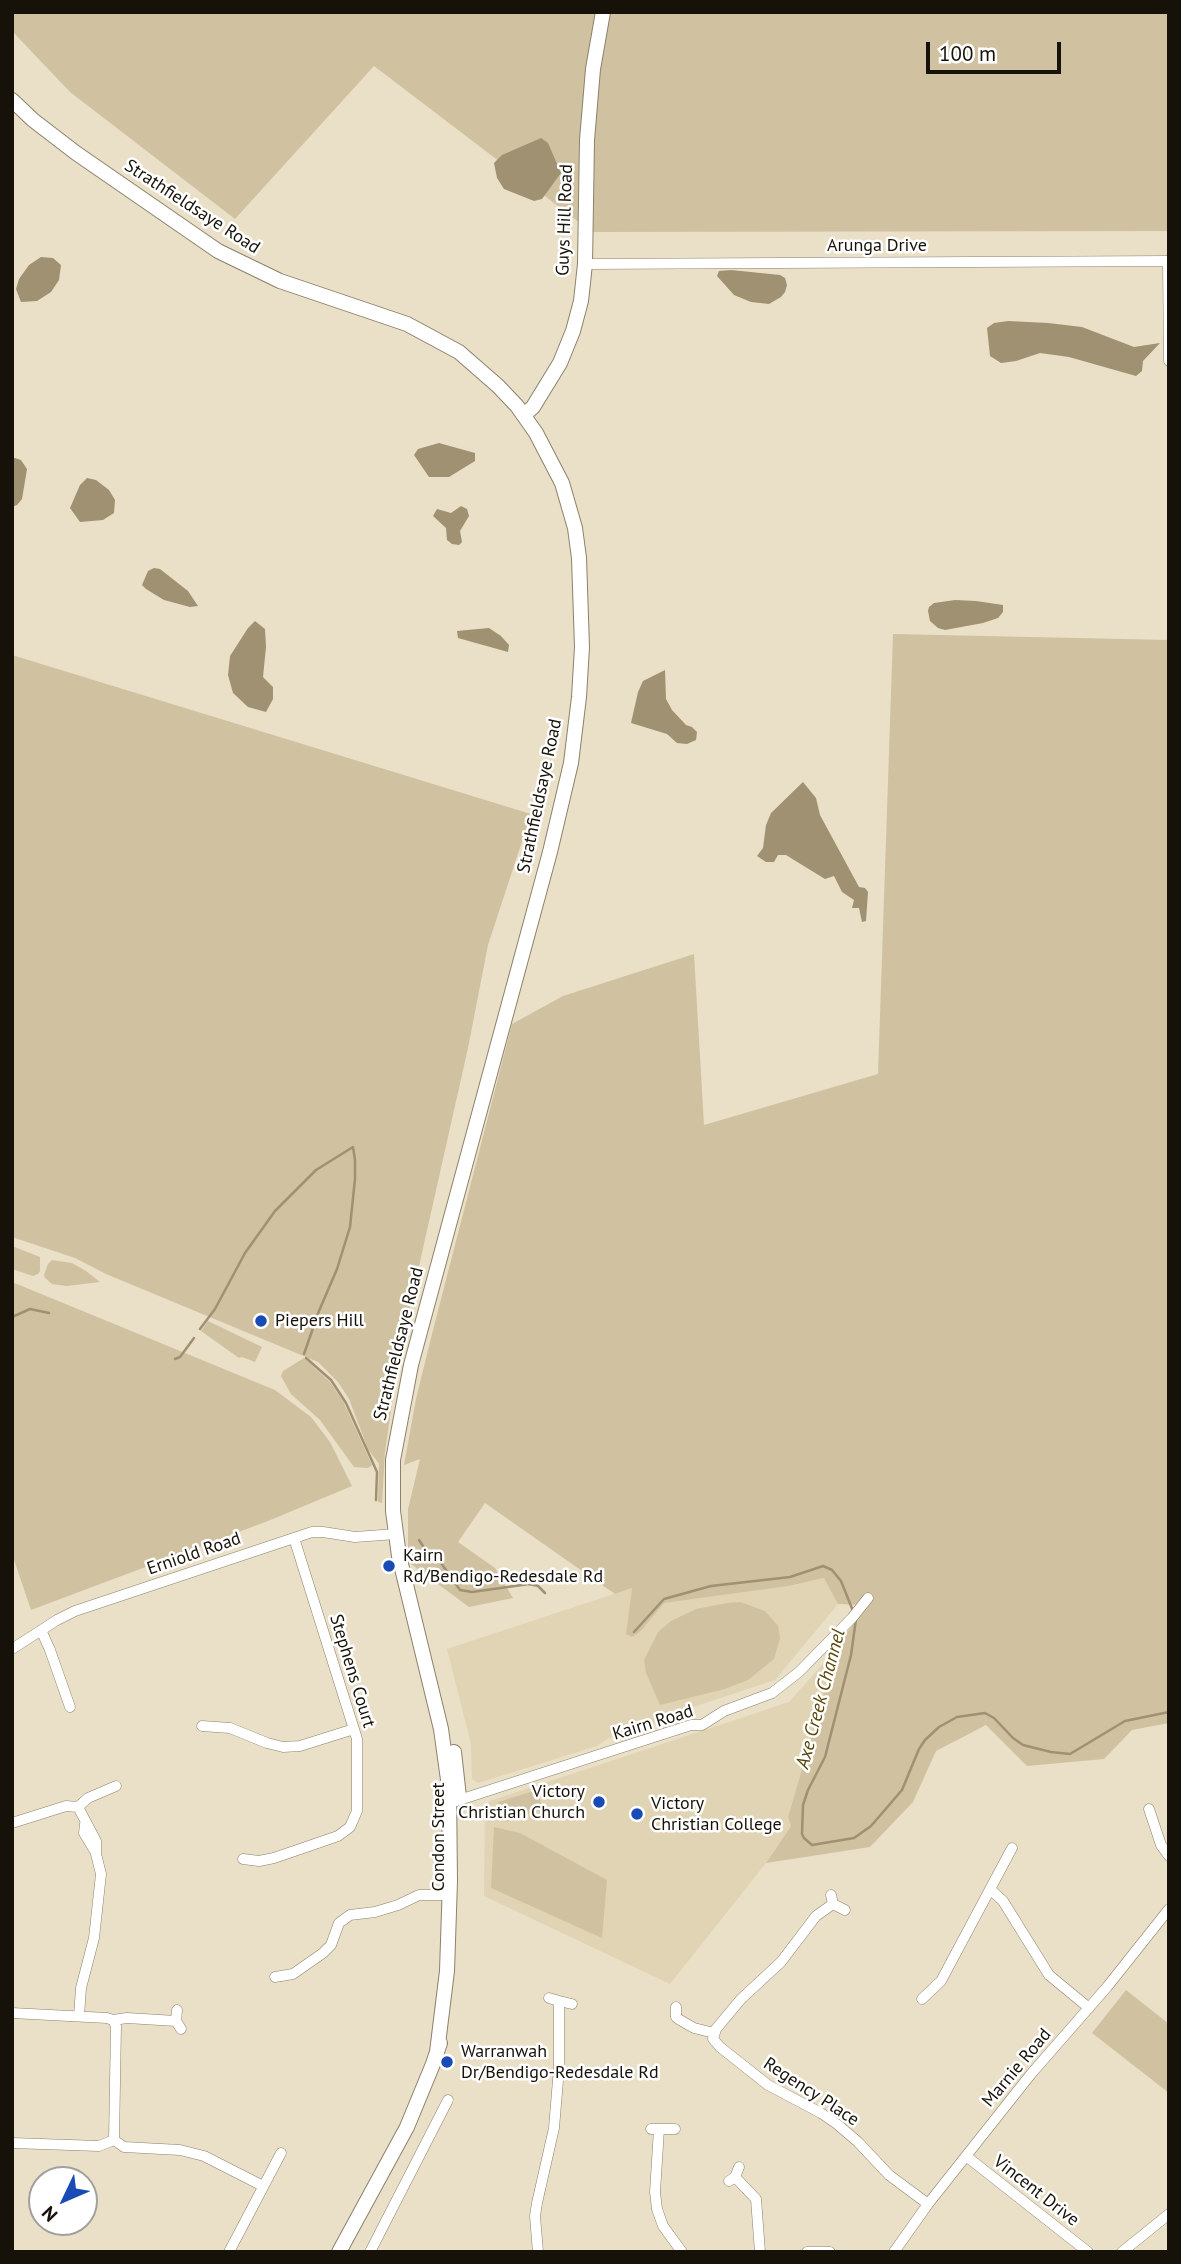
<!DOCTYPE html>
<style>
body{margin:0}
#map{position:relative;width:1181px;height:2264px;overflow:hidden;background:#eadfc7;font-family:"PT Sans",sans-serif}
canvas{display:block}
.frame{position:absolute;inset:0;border:14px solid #161209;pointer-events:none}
.north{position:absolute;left:28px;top:2166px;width:70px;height:70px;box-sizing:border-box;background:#fff;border:2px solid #a2a09d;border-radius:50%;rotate:226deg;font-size:19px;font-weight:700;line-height:28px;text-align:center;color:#161209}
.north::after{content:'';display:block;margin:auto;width:24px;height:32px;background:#194bb7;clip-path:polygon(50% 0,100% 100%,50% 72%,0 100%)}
.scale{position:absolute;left:926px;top:42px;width:135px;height:32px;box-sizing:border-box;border:4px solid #161209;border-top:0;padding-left:9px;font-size:21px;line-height:24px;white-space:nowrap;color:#161209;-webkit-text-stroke:5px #fff;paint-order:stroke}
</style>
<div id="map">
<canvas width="1181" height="2264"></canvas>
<div class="frame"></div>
<div class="north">N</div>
<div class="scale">100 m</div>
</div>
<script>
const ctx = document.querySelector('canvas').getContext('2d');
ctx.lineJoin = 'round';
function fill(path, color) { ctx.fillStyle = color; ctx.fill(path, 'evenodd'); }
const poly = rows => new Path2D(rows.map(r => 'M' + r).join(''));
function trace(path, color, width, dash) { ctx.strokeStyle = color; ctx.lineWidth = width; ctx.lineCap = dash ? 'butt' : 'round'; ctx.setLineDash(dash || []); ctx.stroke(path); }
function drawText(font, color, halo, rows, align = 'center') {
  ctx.font = font + ' "PT Sans",sans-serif'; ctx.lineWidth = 5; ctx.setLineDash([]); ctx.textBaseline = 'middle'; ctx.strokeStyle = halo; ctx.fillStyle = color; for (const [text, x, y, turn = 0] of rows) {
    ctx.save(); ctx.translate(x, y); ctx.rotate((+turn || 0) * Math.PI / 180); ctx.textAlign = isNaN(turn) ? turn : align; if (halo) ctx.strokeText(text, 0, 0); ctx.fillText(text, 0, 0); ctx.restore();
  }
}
const built = poly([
 [825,1578,838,1604,775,1680,684,1710,683,1714,607,1739,597,1746,478,1783,472,1779,471,1744,447,1649,632,1588,626,1634,640,1632,663,1603,789,1586],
 [838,1647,788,1817,791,1826,766,1863,670,1984,484,1896,485,1810,490,1801,789,1702]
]);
const green = poly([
 [12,12,1169,12,1169,231,592,232,374,66,235,219,70,92,12,31],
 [893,634,1169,640,1169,1723,1132,1730,1104,1759,1027,1766,986,1725,936,1751,913,1802,870,1847,766,1863,791,1826,788,1817,839,1642,861,1615,863,1605,838,1604,824,1578,789,1586,664,1603,640,1632,632,1637,626,1634,632,1588,615,1594,485,1503,458,1542,495,1568,513,1598,469,1607,411,1564,408,1555,408,1509,420,1459,404,1465,416,1399,432,1334,512,1024,563,996,694,954,704,1125,878,1074],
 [12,655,531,814,488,945,468,1048,399,1355,385,1452,382,1503,378,1502,379,1464,368,1449,349,1399,338,1382,318,1362,106,1274,75,1258,12,1237],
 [12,1246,40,1257,40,1271,38,1274,33,1276,12,1269],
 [52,1260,72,1263,86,1271,100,1282,67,1286,52,1284,45,1278,44,1275,48,1264],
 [12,1282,275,1390,311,1417,330,1442,352,1486,268,1521,31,1610,12,1554],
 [208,1321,262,1347,255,1362,242,1357,239,1358,201,1331],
 [304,1358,330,1382,343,1401,372,1465,368,1468,354,1467,320,1420,291,1394,281,1376,283,1371],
 [741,1602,765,1611,778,1626,780,1638,774,1659,748,1680,725,1689,660,1705,646,1673,644,1660,658,1632,671,1621,696,1609,727,1603],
 [537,1790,543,1809,505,1822,498,1802],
 [494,1827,520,1833,607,1880,602,1938,491,1888],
 [1126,1990,1169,2024,1169,2093,1092,2033]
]);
const water = poly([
 [541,138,548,143,561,173,542,199,534,201,504,189,497,178,494,163,502,155],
 [41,257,53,258,61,265,59,280,51,292,37,301,21,302,16,289,19,279,29,265],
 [731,270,780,275,785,278,787,285,785,292,781,297,769,304,751,302,734,295,717,276,719,271],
 [1008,321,1048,323,1082,327,1134,347,1160,343,1143,361,1142,371,1136,376,1069,357,1040,353,1016,361,1001,363,990,356,987,328,994,323],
 [439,443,475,453,475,461,449,477,429,477,414,455,418,449],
 [12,457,21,460,27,469,22,499,17,505,12,507],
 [87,478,96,480,109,490,115,500,114,513,103,520,80,522,70,508,80,485],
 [461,506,467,509,469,516,460,531,462,542,459,545,452,544,447,540,446,528,433,516,437,509,451,513],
 [154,568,160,569,188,591,198,606,190,607,164,600,146,589,142,585,148,571],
 [955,600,976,601,1003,605,1003,612,998,618,983,623,945,630,938,628,930,621,928,611,929,607,934,603],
 [255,621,265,629,266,647,263,677,273,687,273,699,266,712,248,707,233,693,228,675,230,656,248,628],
 [489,628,501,636,509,645,508,652,458,638,457,631],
 [665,670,666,699,672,710,686,725,692,727,697,732,696,740,687,744,677,743,667,734,631,723,638,692,643,681],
 [803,782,816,798,820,815,859,887,865,888,868,892,866,921,862,922,859,908,852,908,854,900,842,892,834,876,825,879,786,855,778,855,774,862,766,862,757,856,763,848,766,825,771,813]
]);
const stream = poly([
 [12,1317,30,1309,49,1313],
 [200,1329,215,1309,245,1253,275,1211,316,1170,353,1147,355,1160,355,1179,350,1227,337,1269,319,1311,304,1354],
 [306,1358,331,1380,346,1403,377,1472,376,1500],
 [175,1359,180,1357,194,1338],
 [419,1540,427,1552,441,1563,460,1590,472,1592,529,1584,538,1586,545,1593],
 [856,1619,851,1655,825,1757,808,1790,803,1805,802,1834,804,1838,812,1845,854,1838,871,1826,902,1790,919,1749,925,1740,939,1727,957,1717,985,1713,994,1718,1013,1738,1023,1745,1051,1752,1070,1754,1125,1721,1169,1712],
 [634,1632,664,1599,711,1586,790,1577,823,1566,832,1570,841,1581,853,1611]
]);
const street = poly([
 [1168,261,1169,361],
 [585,264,1169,261],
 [41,1630,50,1650,70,1707],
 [12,1649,57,1620,75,1611,312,1532,323,1532,355,1537,396,1534],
 [202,1726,230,1728,267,1743,283,1747,300,1746,354,1729],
 [453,1802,691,1725,702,1725,724,1711,772,1693,799,1672,852,1618,868,1598],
 [78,1807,96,1841,96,1854,101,1874,94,1938,81,1988,79,2016],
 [1149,1809,1161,1845,1169,1856],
 [12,1823,66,1806,78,1807,88,1798,116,1786],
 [85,1824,84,1833,96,1853],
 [243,1859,259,1861,274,1858,338,1836,350,1827,357,1811,357,1739,294,1538],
 [990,1889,1003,1901,1049,1975,1089,2008],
 [831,1895,833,1904,845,1910],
 [833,1904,816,1916,781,1962,741,1999,716,2029,713,2039,720,2047,768,2085,821,2113,837,2124,858,2142,889,2175,928,2204],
 [275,1977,293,1974,323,1953,331,1945,339,1923,350,1915,375,1912,398,1905,419,1895,449,1895],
 [922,1999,941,1981,1012,1848],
 [559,2001,572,2004],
 [676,2007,676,2017,680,2020,694,2028,714,2033],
 [177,2010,176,2021,181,2029],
 [12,2013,107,2018,113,2020,116,2026,114,2140],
 [113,2020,127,2018,176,2021],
 [651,2129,675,2129],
 [659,2129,655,2192,657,2209,663,2226,682,2252],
 [114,2140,124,2147,180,2150,204,2156,263,2186],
 [12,2143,99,2146,114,2140],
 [966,2156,1088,2252],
 [735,2177,756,2199,760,2252],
 [729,2181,735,2177,739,2167],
 [229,2252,281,2153],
 [370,2252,448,2100],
 [538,2252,535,2216,537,2203,554,2128,559,2068,559,2001,549,1998],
 [807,2252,830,2252],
 [894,2252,928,2204,1031,2074,1107,1987,1169,1909],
 [1122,2252,1169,2214]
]);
const secondary = poly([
 [12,100,33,120,76,153,218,251,280,281,407,324,459,352,498,386,517,406,536,433,562,483,575,528,579,558,582,647,579,697,571,763,550,852,411,1365,393,1460,393,1511,399,1556,441,1729,449,1787,450,1881,447,1971,437,2052],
 [524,415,533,407,560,363,573,331,581,301,585,264,587,140,593,69,603,12],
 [454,1752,459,1797],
 [339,2252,407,2127,433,2064,440,2043]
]);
const markers = [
 [261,1321,7,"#194bb7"],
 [389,1566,7,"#194bb7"],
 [599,1802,7,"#194bb7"],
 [637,1814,7,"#194bb7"],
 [447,2062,7,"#194bb7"]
];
const streetNames = [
 ["Strathfieldsaye Road",192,207,33],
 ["Guys Hill Road",565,220,-88],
 ["Arunga Drive",877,246],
 ["Strathfieldsaye Road",540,796,-78],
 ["Strathfieldsaye Road",399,1344,-76],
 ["Erniold Road",194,1554,-19],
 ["Stephens Court",352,1671,73],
 ["Kairn Road",653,1723,-17],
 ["Condon Street",439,1837,-90],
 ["Marnie Road",1017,2068,-50],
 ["Regency Place",811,2092,33],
 ["Vincent Drive",1036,2191,38]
];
const poiNames = [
 ["Piepers Hill",275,1321],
 ["Kairn",403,1556],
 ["Rd/Bendigo-Redesdale Rd",403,1577],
 ["Victory",585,1792,"right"],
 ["Christian Church",585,1813,"right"],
 ["Victory",651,1804],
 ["Christian College",651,1825],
 ["Warranwah",461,2052],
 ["Dr/Bendigo-Redesdale Rd",461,2073]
];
const waterNames = [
 ["Axe Creek Channel",821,1699,-75]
];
fill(built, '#e1d4b4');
fill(green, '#d0c2a1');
fill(water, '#9f9171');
trace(stream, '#9f9171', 2.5);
trace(street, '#8b826b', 11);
trace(secondary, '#8b826b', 16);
trace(street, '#fff', 10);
trace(secondary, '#fff', 14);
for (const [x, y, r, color] of markers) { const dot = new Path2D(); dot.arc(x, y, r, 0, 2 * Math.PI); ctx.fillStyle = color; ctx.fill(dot); trace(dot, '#fff', 2.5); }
drawText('18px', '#161209', '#fff', streetNames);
drawText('18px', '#161209', '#fff', poiNames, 'left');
drawText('italic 19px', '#5b470b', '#fff', waterNames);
</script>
